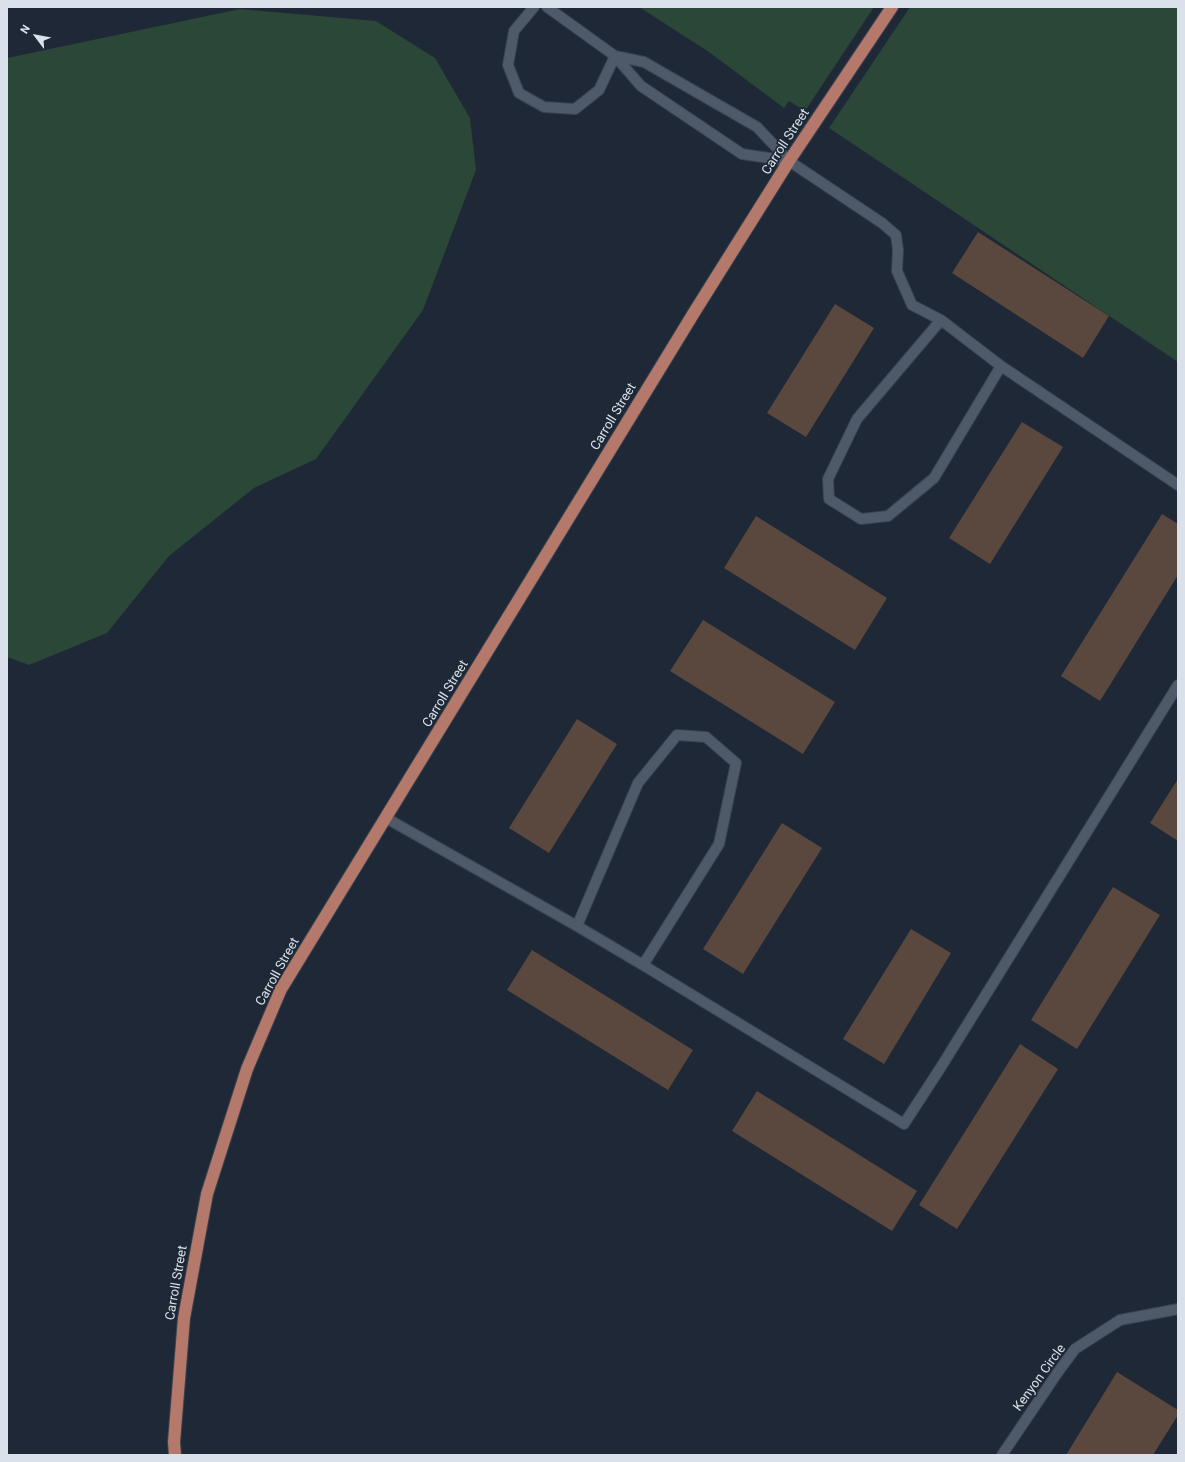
<!DOCTYPE html>
<style>
body{margin:0}
#map{position:relative;width:1185px;height:1462px;overflow:hidden;background:#1e2836;font-family:Roboto,sans-serif}
canvas{display:block}
.frame{position:absolute;inset:0;border:8px solid #dae1ea;pointer-events:none}
.north{position:absolute;left:16px;top:16px;width:40px;height:40px;-webkit-text-stroke:3px #1e2836;paint-order:stroke;rotate:302deg;font-size:11px;font-weight:700;line-height:16px;text-align:center;color:#dae1ea}
.north::after{content:'';display:block;margin:auto;width:14px;height:18px;background:#dae1ea;clip-path:polygon(50% 0,100% 100%,50% 72%,0 100%)}
</style>
<div id="map">
<canvas width="1185" height="1462"></canvas>
<div class="frame"></div>
<div class="north">N</div>
</div>
<script>
const ctx = document.querySelector('canvas').getContext('2d');
ctx.lineJoin = 'round';
function fill(path, color) { ctx.fillStyle = color; ctx.fill(path, 'evenodd'); }
const poly = rows => new Path2D(rows.map(r => 'M' + r).join(''));
function trace(path, color, width, dash) { ctx.strokeStyle = color; ctx.lineWidth = width; ctx.lineCap = dash ? 'butt' : 'round'; ctx.setLineDash(dash || []); ctx.stroke(path); }
function drawText(font, color, halo, rows, align = 'center') {
  ctx.font = font + ' Roboto,sans-serif'; ctx.lineWidth = 3.5; ctx.setLineDash([]); ctx.textBaseline = 'middle'; ctx.strokeStyle = halo; ctx.fillStyle = color; for (const [text, x, y, turn = 0] of rows) {
    ctx.save(); ctx.translate(x, y); ctx.rotate((+turn || 0) * Math.PI / 180); ctx.textAlign = isNaN(turn) ? turn : align; if (halo) ctx.strokeText(text, 0, 0); ctx.fillText(text, 0, 0); ctx.restore();
  }
}
const green = poly([
 [639,7,874,7,805,111,789,101,784,108,709,52],
 [910,7,1178,7,1178,362,829,128],
 [240,9,376,21,435,58,470,118,476,170,423,310,316,459,254,488,169,556,107,633,29,665,7,657,7,58]
]);
const building = poly([
 [978,232,1109,316,1083,358,952,273],
 [835,304,874,328,806,437,767,413],
 [1022,422,1063,447,990,564,949,538],
 [1162,514,1178,524,1178,575,1100,701,1061,676],
 [756,516,887,598,855,650,724,568],
 [703,620,835,702,803,754,670,671],
 [577,719,617,744,549,853,509,828],
 [1178,779,1178,841,1150,823],
 [782,823,822,848,743,974,703,949],
 [1113,887,1160,915,1077,1049,1031,1020],
 [911,929,951,953,884,1064,843,1039],
 [532,950,693,1050,668,1090,507,990],
 [1020,1044,1058,1069,957,1229,919,1205],
 [757,1091,917,1191,892,1231,732,1131],
 [1117,1372,1178,1410,1178,1415,1153,1455,1066,1455]
]);
const lane = poly([
 [534,7,514,31,508,65,519,93,544,107,575,109,599,90,615,56],
 [547,7,615,56,641,86,742,154,789,161],
 [615,56,644,62,757,127,789,161,882,223,896,235,898,250,897,271,912,305,941,320,1001,366,1178,485],
 [941,320,857,419,828,479,829,499,861,519,888,516,934,478,1001,366],
 [386,818,577,926,638,783,677,735,706,737,736,763,719,844,643,965,577,926],
 [643,965,904,1124,941,1067,1178,685],
 [1002,1455,1058,1372,1075,1349,1120,1320,1178,1309]
]);
const primary = poly([
 [175,1455,174,1442,184,1318,207,1194,247,1069,281,989,695,311,789,161,892,7]
]);
const streetNames = [
 ["Carroll Street",786,142,-57],
 ["Carroll Street",614,417,-59],
 ["Carroll Street",446,694,-59],
 ["Carroll Street",278,972,-61],
 ["Carroll Street",177,1283,-80],
 ["Kenyon Circle",1040,1378,-54]
];
fill(green, '#2a4737');
fill(building, '#5a483f');
trace(lane, '#3a424e', 12);
trace(primary, '#3a424e', 14);
trace(lane, '#4e5969', 10);
trace(primary, '#b4796a', 12);
drawText('13px', '#dae1ea', '#1e2836', streetNames);
</script>
